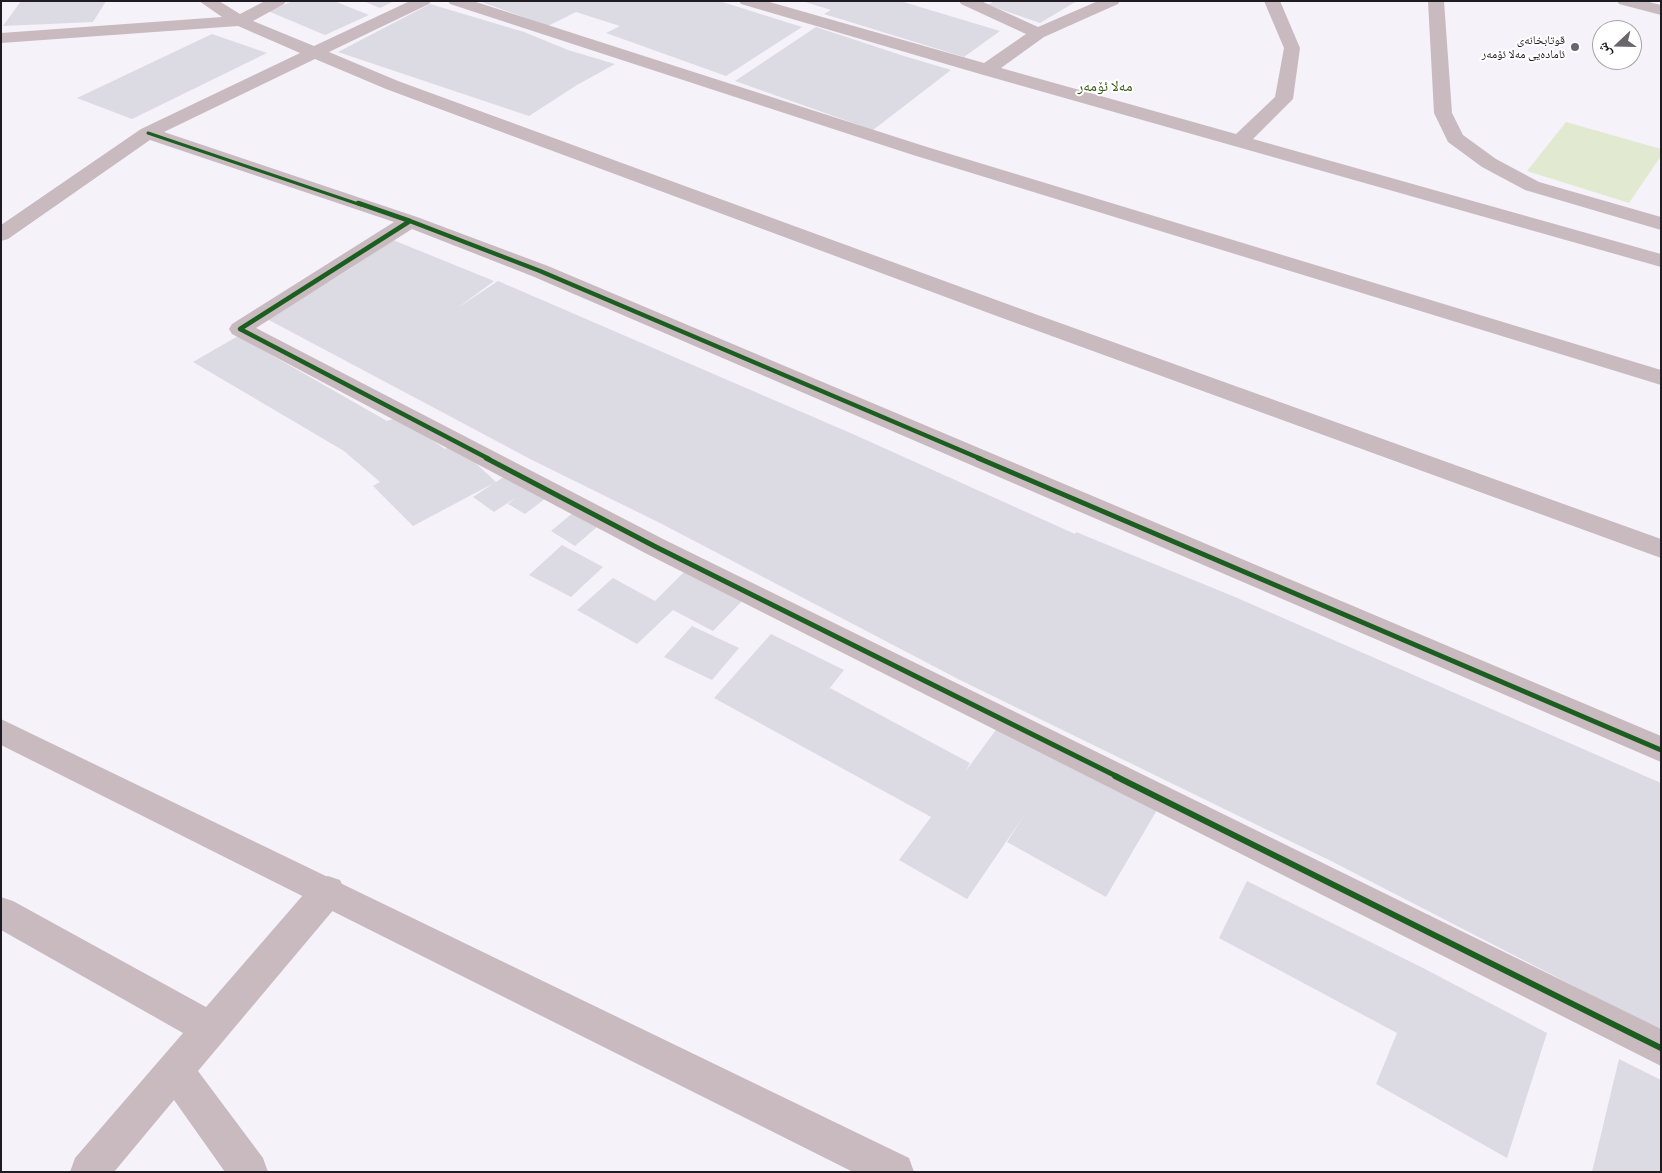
<!DOCTYPE html>
<meta charset="utf-8">
<style>
body{margin:0}
#map{position:relative;width:1662px;height:1173px;overflow:hidden;background:#f6f2fa;font-family:Barlow,"Noto Naskh Arabic",sans-serif}
canvas{display:block}
.frame{position:absolute;inset:0;border:2px solid #1f1b23;pointer-events:none}
.north{position:absolute;left:1592px;top:20px;width:50px;height:50px;box-sizing:border-box;background:#fff;border:1px solid #a5a4a7;border-radius:50%;rotate:249deg;font-size:14px;font-weight:700;line-height:20px;text-align:center;color:#1f1b23}
.north::after{content:'';display:block;margin:auto;width:18px;height:22px;background:#6a666e;clip-path:polygon(50% 0,100% 100%,50% 72%,0 100%)}
</style>
<div id="map">
<canvas width="1662" height="1173"></canvas>
<div class="frame"></div>
<div class="north">ش</div>
</div>
<script>
const ctx = document.querySelector('canvas').getContext('2d');
ctx.lineJoin = 'round';
function fill(path, color) { ctx.fillStyle = color; ctx.fill(path, 'evenodd'); }
const poly = rows => new Path2D(rows.map(r => 'M' + r).join(''));
function trace(path, color, width, dash) { ctx.strokeStyle = color; ctx.lineWidth = width; ctx.lineCap = dash ? 'butt' : 'round'; ctx.setLineDash(dash || []); ctx.stroke(path); }
function drawText(font, color, halo, rows, align = 'center') {
  ctx.font = font + ' Barlow,"Noto Naskh Arabic",sans-serif'; ctx.lineWidth = 4; ctx.setLineDash([]); ctx.textBaseline = 'middle'; ctx.strokeStyle = halo; ctx.fillStyle = color; for (const [text, x, y, turn = 0] of rows) {
    ctx.save(); ctx.translate(x, y); ctx.rotate((+turn || 0) * Math.PI / 180); ctx.textAlign = isNaN(turn) ? turn : align; if (halo) ctx.strokeText(text, 0, 0); ctx.fillText(text, 0, 0); ctx.restore();
  }
}
const green = poly([
 [1566,122,1661,149,1661,156,1629,203,1527,171]
]);
const building = poly([
 [21,1,106,1,93,22,3,26],
 [293,1,334,1,369,15,325,35,268,11],
 [363,1,394,1,380,8],
 [479,1,719,1,802,27,726,76,606,33,620,26,576,12,548,26],
 [802,1,900,1,1000,31,964,57,824,14,831,10],
 [994,1,1077,1,1040,23,988,5],
 [430,4,524,32,568,50,615,64,577,85,529,116,338,52],
 [816,27,904,56,951,70,873,130,735,81],
 [212,34,267,53,132,119,77,98],
 [393,240,494,281,456,309,498,281,855,435,1075,534,1076,532,1235,597,1661,783,1661,1031,1333,862,960,680,660,523,534,461,267,319,345,272],
 [238,336,387,421,399,417,445,449,455,444,496,482,508,474,546,498,525,514,508,504,517,497,494,512,473,497,494,483,413,526,373,486,380,482,344,451,193,362],
 [574,512,598,526,575,546,551,531],
 [562,545,603,567,571,597,529,575],
 [684,572,742,601,713,631,673,610,637,644,577,610,613,578,655,601],
 [692,626,739,648,712,680,664,657],
 [771,634,844,670,821,699,830,688,970,763,965,772,998,727,1157,810,1106,897,1007,842,1025,814,967,899,899,860,931,817,714,698],
 [1247,881,1423,968,1547,1033,1507,1158,1376,1084,1397,1033,1219,938],
 [1619,1059,1661,1080,1661,1172,1592,1172]
]);
const minor = poly([
 [199,1,219,1,240,14,265,1,286,1,284,4,253,21,314,46,410,1,431,1,429,4,329,52,398,81,1010,305,1661,539,1661,558,994,315,386,89,315,59,164,132,417,217,548,266,1661,736,1661,762,532,276,412,229,256,328,663,539,1661,1029,1661,1066,645,553,232,334,229,329,232,324,394,222,150,140,8,239,1,241,1,225,141,129,300,53,238,26,1,43,1,33,222,17,199,1],
 [448,1,473,1,927,147,1661,370,1661,385,913,155,450,4,448,1],
 [739,1,766,1,984,63,1026,34,961,4,959,1,981,1,1038,27,1098,1,1120,1,1118,4,1044,37,1001,68,1236,134,1275,97,1284,48,1264,1,1280,1,1300,48,1293,99,1253,139,1661,254,1661,267,980,74,741,4,739,1],
 [1428,1,1444,1,1452,113,1463,135,1496,159,1539,182,1661,217,1661,230,1525,190,1482,167,1448,142,1434,113,1428,1],
 [1617,1,1645,1,1661,5,1661,15,1619,4,1617,1],
 [328,876,340,880,345,891,340,902,198,1071,263,1158,268,1172,225,1172,174,1100,114,1172,70,1172,75,1158,183,1033,1,930,1,897,13,901,206,1007,316,880,328,876]
]);
const tertiary = poly([
 [1,719,909,1158,914,1172,853,1172,1,745,1,719]
]);
const cyclewayFar3 = poly([
 [148,133,361,205]
]);
const cyclewayFar2 = poly([
 [358,203,410,221,540,271,981,459],
 [410,221,240,329,489,459]
]);
const cyclewayFar1 = poly([
 [486,458,654,546,1118,777],
 [978,458,1661,750]
]);
const cycleway = poly([
 [1115,776,1661,1048]
]);
const markers = [
 [1575,47,5,"#6a666e"]
];
const farPoinames = [
 ["قوتابخانەی",1565,40],
 ["ئامادەیی مەلا ئۆمەر",1565,54]
];
const farQuarternames = [
 ["مەلا ئۆمەر",1105,86]
];
fill(green, '#e1ead0');
fill(building, '#dcdae2');
fill(minor, '#c9bac0');
fill(tertiary, '#c9bac0');
trace(cyclewayFar3, '#1b5e20', 3);
trace(cyclewayFar2, '#1b5e20', 4.5);
trace(cyclewayFar1, '#1b5e20', 5);
trace(cycleway, '#1b5e20', 6);
for (const [x, y, r, color] of markers) { const dot = new Path2D(); dot.arc(x, y, r, 0, 2 * Math.PI); ctx.fillStyle = color; ctx.fill(dot); trace(dot, '#fff', 2); }
drawText('12px', '#1f1b23', '#fff', farPoinames, 'right');
drawText('15px', '#3a5917', '#fff', farQuarternames);
</script>
